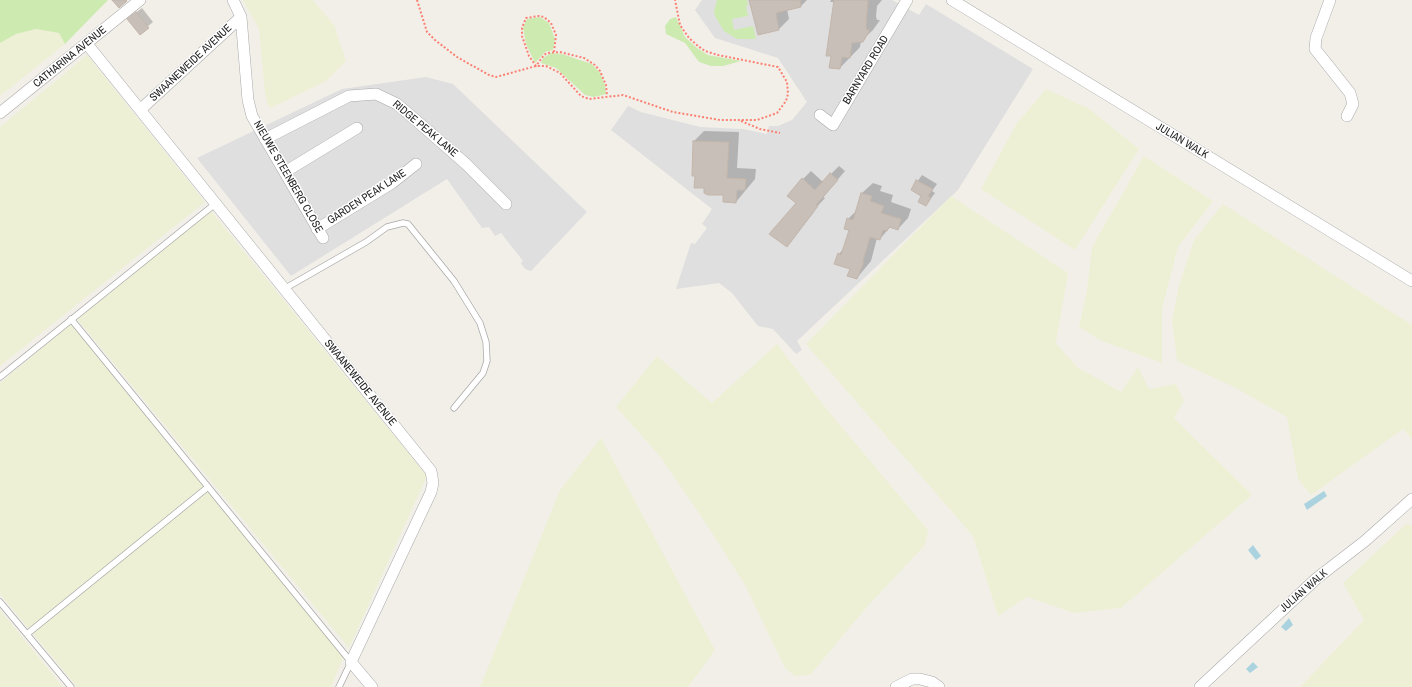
<!DOCTYPE html>
<style>
body{margin:0}
canvas{display:block;background:#f2efe9}
</style>
<canvas width="1412" height="687"></canvas>
<script>
const ctx = document.querySelector('canvas').getContext('2d');
ctx.lineJoin = 'round';
function fill(path, color) { ctx.fillStyle = color; ctx.fill(path, 'evenodd'); }
const poly = rows => new Path2D(rows.map(r => 'M' + r).join(''));
function trace(path, color, width, dash) { ctx.strokeStyle = color; ctx.lineWidth = width; ctx.lineCap = dash ? 'butt' : 'round'; ctx.setLineDash(dash || []); ctx.stroke(path); }
function drawText(font, color, halo, rows, align = 'center') {
  ctx.font = font + ' "Archivo Narrow",sans-serif'; ctx.lineWidth = 3; ctx.setLineDash([]); ctx.textBaseline = 'middle'; ctx.strokeStyle = halo; ctx.fillStyle = color; for (const [text, x, y, turn = 0] of rows) {
    ctx.save(); ctx.translate(x, y); ctx.rotate((+turn || 0) * Math.PI / 180); ctx.textAlign = isNaN(turn) ? turn : align; if (halo) ctx.strokeText(text, 0, 0); ctx.fillText(text, 0, 0); ctx.restore();
  }
}
const residential = poly([
 [702,0,892,0,919,15,926,4,1033,69,958,190,797,341,802,350,796,354,773,329,758,326,732,293,719,283,676,289,691,243,695,244,707,228,702,224,712,209,611,130,628,106,641,112,700,127,743,129,767,134,769,126,778,126,792,120,807,102,778,58,715,38,695,10],
 [426,77,453,84,587,212,531,271,525,269,521,263,523,261,501,233,495,236,489,227,482,228,447,179,291,276,197,158,342,89]
]);
const farmland = poly([
 [243,0,313,0,334,25,346,61,326,81,271,108,268,105,265,93,259,29],
 [36,29,59,33,65,44,0,96,0,43,16,34],
 [87,55,205,202,0,366,0,127],
 [1046,89,1088,108,1139,149,1075,250,981,189,1017,123],
 [1144,156,1213,201,1178,247,1162,309,1162,363,1102,341,1079,327,1087,290,1092,247],
 [951,196,1068,273,1056,343,1077,367,1121,392,1138,367,1149,389,1176,384,1184,401,1174,418,1252,495,1121,608,1074,613,1027,597,998,616,973,536,806,344],
 [1223,204,1412,325,1412,439,1403,429,1311,495,1298,479,1287,417,1232,386,1177,361,1172,320,1179,286,1194,240],
 [211,211,427,476,349,648,77,319],
 [72,323,344,656,331,687,77,687,0,594,0,383],
 [777,344,825,407,928,530,925,545,866,608,810,675,795,676,785,668,745,585,709,528,659,455,616,407,657,356,712,403],
 [601,438,715,650,688,687,480,687,560,490],
 [1407,523,1412,527,1412,687,1300,687,1364,620,1343,583],
 [0,610,63,687,0,687]
]);
const grass = poly([
 [0,0,108,0,65,44,59,33,36,29,16,34,0,43],
 [717,0,747,0,748,5,746,6,748,16,732,19,734,30,753,26,756,39,737,39,724,31,715,16,714,11],
 [540,17,549,23,555,39,553,50,545,52,535,63,526,44,523,28,527,19],
 [676,17,685,37,697,48,708,55,741,61,723,66,711,66,699,62,685,43,666,34,665,26,670,19],
 [551,53,562,54,592,64,600,73,605,85,606,94,594,97,585,95,556,68,541,63,543,58]
]);
const water = poly([
 [1324,491,1327,496,1307,510,1304,504],
 [1253,545,1261,556,1256,560,1248,550],
 [1289,618,1293,625,1286,631,1281,627],
 [1253,662,1258,667,1250,673,1246,669]
]);
const shadow = poly([
 [750,0,807,0,801,6,787,9,789,19,779,29,759,33],
 [831,0,882,0,877,6,876,16,877,20,880,20,873,30,861,41,860,47,840,68,834,2,830,2],
 [142,8,153,22,140,33,134,14],
 [704,131,739,132,737,168,756,169,755,179,736,202,724,194,705,187,694,141],
 [839,166,845,171,823,197,825,198,813,211,814,212,787,246,803,179,811,171,823,182],
 [922,175,937,184,932,191,935,193,926,205,922,196,912,189],
 [873,183,882,186,880,191,893,195,891,202,911,209,908,218,898,229,891,226,880,239,877,238,871,261,857,278,851,268,839,254,844,248,850,230,848,219,857,210,862,193]
]);
const building = poly([
 [112,0,126,0,127,1,119,8,112,0],
 [749,0,800,0,801,7,776,13,779,30,758,35,749,0],
 [834,0,868,0,866,27,867,30,870,30,863,42,852,43,850,58,842,57,840,69,829,68,831,56,826,56,834,0],
 [136,12,149,28,140,35,127,19,136,12],
 [693,141,729,142,727,178,746,179,745,190,737,190,736,203,723,202,723,195,708,195,704,193,704,188,694,188,695,176,692,176,693,141],
 [830,173,838,180,816,205,818,206,787,247,769,234,796,203,787,196,802,178,815,190,830,173],
 [916,180,933,189,928,196,931,198,926,206,918,202,921,196,911,190,916,180],
 [861,193,872,196,870,201,884,206,881,213,901,219,898,230,889,227,887,231,883,230,880,240,870,237,863,261,864,262,857,279,847,276,850,269,834,264,838,253,841,255,849,230,844,229,847,218,853,220,861,193]
]);
const path = poly([
 [417,0,427,32,435,40,457,57,489,75,496,77,536,66,546,66,560,73,581,96,589,99,623,95,673,112,720,120,757,120,777,113,786,101,788,94,787,82,778,67,718,55,705,51,698,46,689,38,680,25,675,0],
 [554,52,556,35,551,23,544,17,539,16,526,18,522,28,522,36,529,56,536,66,544,55,547,53,560,52,584,58,595,65,600,71,606,85,607,96],
 [741,121,760,129,780,133]
]);
const service = poly([
 [284,289,366,242,387,227,403,223,408,224,454,281,480,323,486,342,487,361,483,373,454,408],
 [71,319,351,662,339,687],
 [0,377,215,204],
 [0,602,71,687],
 [27,634,208,487]
]);
const minor = poly([
 [233,0,241,17,248,100,252,116,323,238],
 [952,0,1412,281],
 [1330,0,1316,38,1315,49,1350,93,1353,104,1347,116],
 [87,44,431,471,433,483,431,492,351,662,372,687],
 [140,110,241,17],
 [0,113,140,0],
 [820,115,833,125,907,0],
 [265,139,349,96,376,94,397,104,410,115,466,164,506,204],
 [285,172,357,128],
 [317,229,392,183,416,164],
 [896,687,912,679,920,679,932,682,939,687],
 [1200,687,1317,578,1365,541,1412,499]
]);
const streetNames = [
 ["CATHARINA AVENUE",70,57,-39],
 ["SWAANEWEIDE AVENUE",191,63,-43],
 ["BARNYARD ROAD",866,70,-59],
 ["RIDGE PEAK LANE",425,129,40],
 ["JULIAN WALK",1182,141,31],
 ["NIEUWE STEENBERG CLOSE",288,177,60],
 ["GARDEN PEAK LANE",367,197,-33],
 ["SWAANEWEIDE AVENUE",360,383,51],
 ["JULIAN WALK",1304,591,-41]
];
fill(residential, '#e0dfdf');
fill(farmland, '#eef0d5');
fill(grass, '#cdebb0');
fill(water, '#aad3df');
fill(shadow, '#0003');
fill(building, '#c7bfb8');
trace(building, '#c4b6ab', 1);
trace(service, '#a9a9a9', 7);
trace(minor, '#a9a9a9', 12);
trace(path, '#fa8072', 2, [2, 2]);
trace(service, '#fff', 5.5);
trace(minor, '#fff', 11);
drawText('11px', '#222', '#fff', streetNames);
</script>
